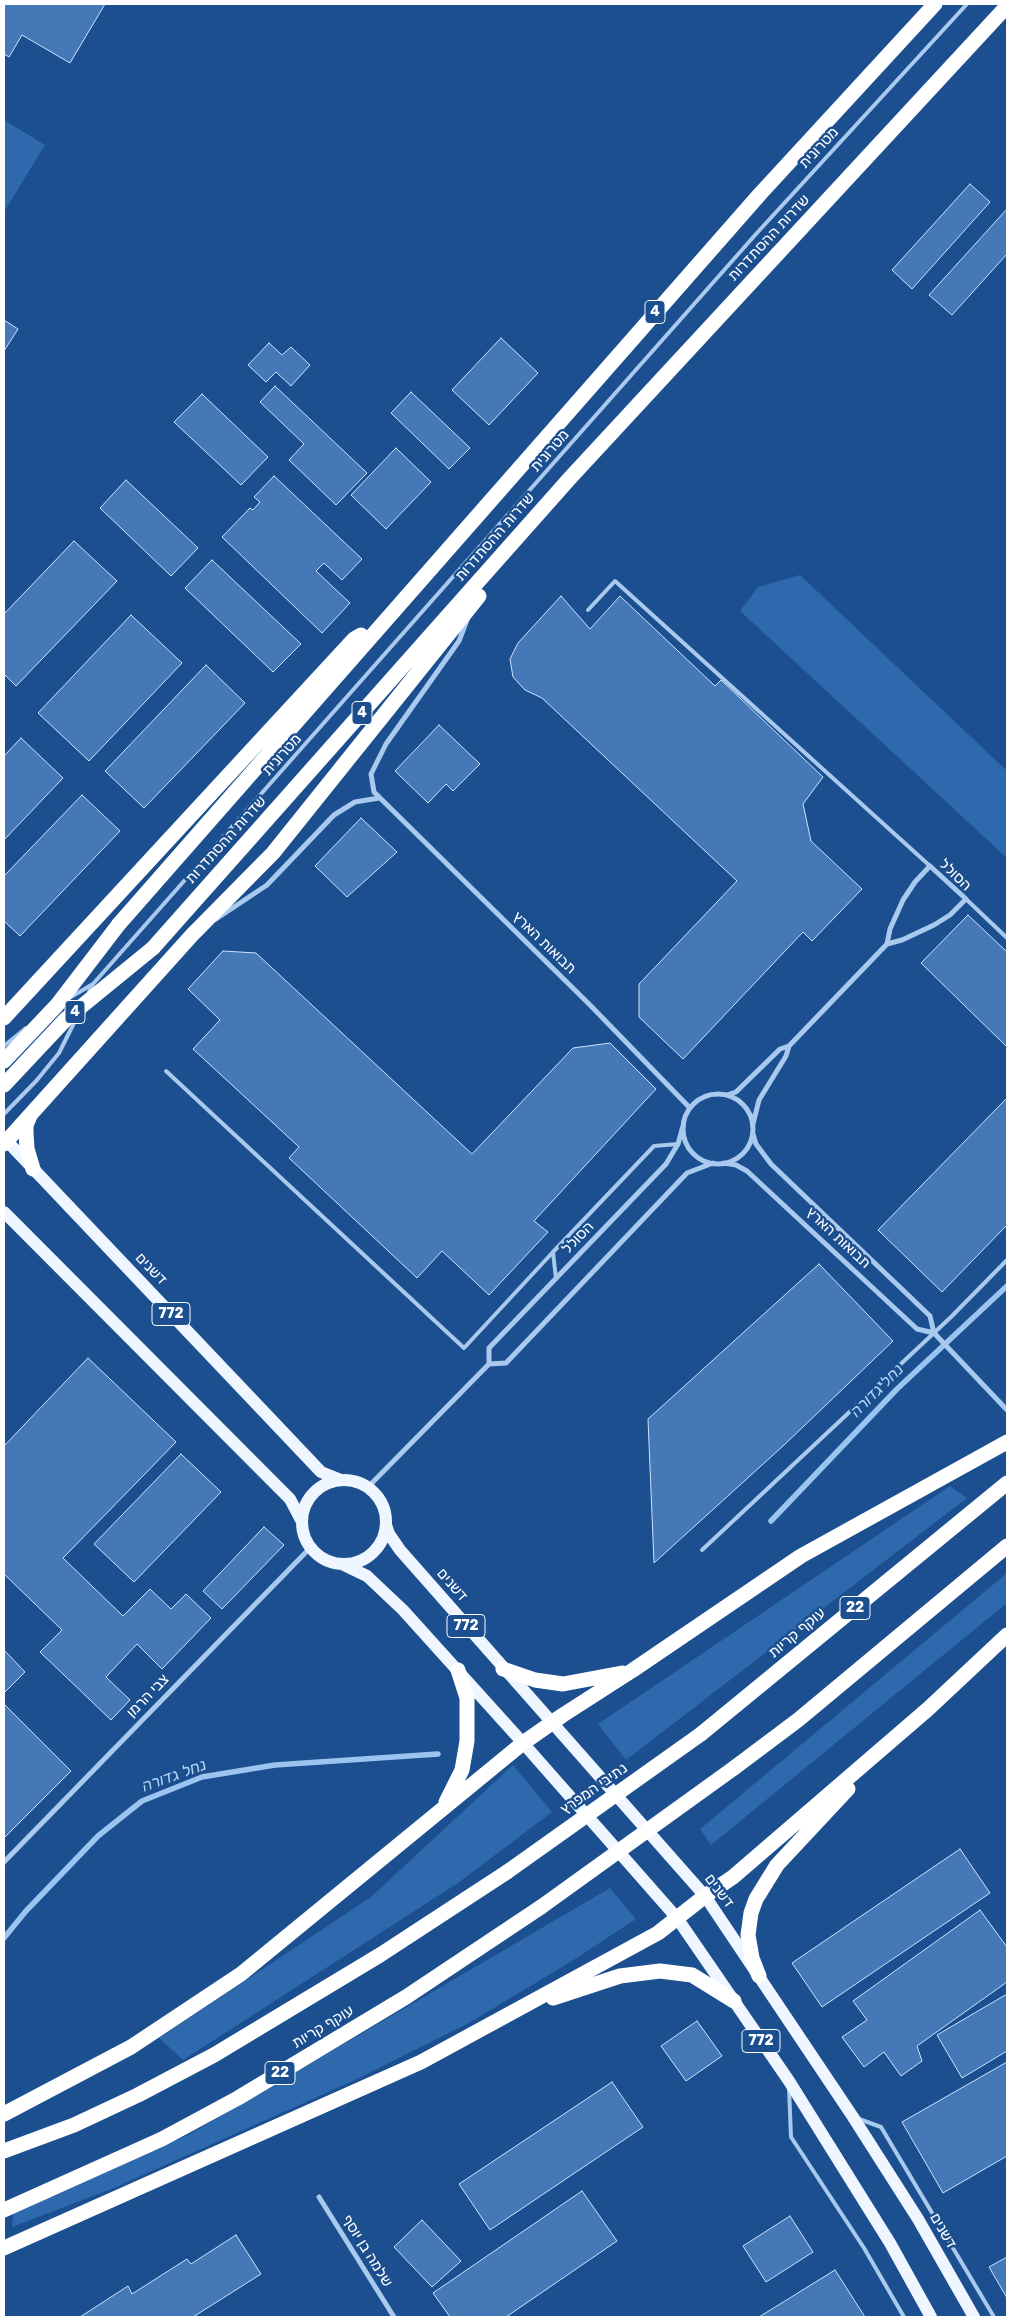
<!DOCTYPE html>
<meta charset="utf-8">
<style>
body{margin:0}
#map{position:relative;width:1011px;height:2321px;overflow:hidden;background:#1b4f8f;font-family:Rubik,sans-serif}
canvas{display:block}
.frame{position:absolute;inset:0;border:5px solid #fff;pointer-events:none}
</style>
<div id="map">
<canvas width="1011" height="2321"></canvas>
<div class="frame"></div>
</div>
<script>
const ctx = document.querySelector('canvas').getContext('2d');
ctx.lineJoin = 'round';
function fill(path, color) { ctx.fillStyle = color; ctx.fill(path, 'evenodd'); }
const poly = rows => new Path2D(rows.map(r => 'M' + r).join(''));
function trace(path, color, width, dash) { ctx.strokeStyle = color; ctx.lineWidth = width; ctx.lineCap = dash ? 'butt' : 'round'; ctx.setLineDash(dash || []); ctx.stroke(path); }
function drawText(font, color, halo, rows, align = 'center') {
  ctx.font = font + ' Rubik,Heebo,sans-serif'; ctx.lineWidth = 5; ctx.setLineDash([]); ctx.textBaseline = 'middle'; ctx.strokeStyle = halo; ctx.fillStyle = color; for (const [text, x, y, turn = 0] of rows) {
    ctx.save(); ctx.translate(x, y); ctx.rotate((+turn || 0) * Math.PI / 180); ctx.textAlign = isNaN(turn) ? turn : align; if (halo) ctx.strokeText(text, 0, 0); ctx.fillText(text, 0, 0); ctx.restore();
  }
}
const green = poly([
 [4,120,45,145,4,212],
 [800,575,1007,771,1007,858,740,611,758,587],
 [950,1486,967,1498,626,1760,598,1724],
 [1007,1573,1007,1603,711,1845,700,1829],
 [513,1765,552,1812,458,1883,183,2060,159,2038,371,1897],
 [610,1888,636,1919,572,1961,469,2023,355,2080,114,2188,12,2227,13,2213,190,2134]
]);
const stream = poly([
 [771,1521,897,1389,1007,1286],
 [4,1938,26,1911,98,1836,142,1801,202,1777,275,1765,438,1754]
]);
const building = poly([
 [4,4,105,4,70,63,22,35,9,57,4,54,4,4],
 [970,184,990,202,912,289,892,270,970,184],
 [1007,209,1007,254,952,315,929,295,1007,209],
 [4,320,18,329,4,351,4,320],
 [501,338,538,373,489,425,452,390,501,338],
 [269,343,282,355,291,347,310,365,291,386,276,372,266,382,248,365,269,343],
 [275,386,367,473,336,505,289,460,304,444,260,402,275,386],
 [411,392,470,448,449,469,391,413,411,392],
 [202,394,268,457,241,485,174,422,202,394],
 [396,448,431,482,386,529,351,495,396,448],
 [274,476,362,559,342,580,324,563,316,571,350,603,322,633,222,537,250,508,253,510,260,502,254,497,274,476],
 [126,480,198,548,171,576,100,508,126,480],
 [74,541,117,581,16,686,4,674,4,614,74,541],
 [212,560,301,644,273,672,185,588,212,560],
 [561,596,590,629,620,596,715,686,721,680,823,777,803,804,811,841,862,889,812,941,803,932,683,1059,639,1017,639,984,737,881,542,698,525,690,513,677,510,659,518,643,561,596],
 [131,615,182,663,89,761,38,713,131,615],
 [206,665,245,703,144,808,105,771,206,665],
 [439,725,480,764,453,791,446,784,428,803,395,771,439,725],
 [21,738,63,778,4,840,4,756,21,738],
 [82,795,120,831,20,936,4,921,4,876,82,795],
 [361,818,397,852,347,897,315,866,361,818],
 [968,915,1007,952,1007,1047,921,963,968,915],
 [223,951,256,953,472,1154,573,1048,610,1043,656,1089,534,1221,548,1232,489,1295,442,1251,417,1278,289,1158,299,1147,193,1049,220,1020,188,989,223,951],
 [1007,1098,1007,1225,942,1292,878,1230,1007,1098],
 [819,1264,893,1341,783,1446,654,1563,648,1419,819,1264],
 [88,1358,176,1442,63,1558,123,1616,150,1589,171,1609,186,1594,211,1618,162,1669,137,1644,106,1677,130,1700,111,1720,40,1652,62,1630,4,1574,4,1446,88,1358],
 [181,1454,221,1492,134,1582,94,1544,181,1454],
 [264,1527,284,1545,222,1609,203,1591,264,1527],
 [4,1650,25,1672,4,1693,4,1650],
 [4,1704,71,1771,4,1838,4,1704],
 [960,1849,990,1893,822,2007,792,1963,960,1849],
 [980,1910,1007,1947,1007,1982,917,2046,922,2061,901,2076,884,2052,864,2067,842,2037,867,2020,853,2001,980,1910],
 [1007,1994,1007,2051,962,2078,937,2035,1007,1994],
 [697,2021,722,2056,686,2081,661,2046,697,2021],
 [1007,2062,1007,2156,943,2193,902,2122,1007,2062],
 [612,2082,643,2127,490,2230,459,2184,612,2082],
 [582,2191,617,2241,506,2317,450,2317,433,2293,582,2191],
 [790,2216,813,2252,766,2282,743,2246,790,2216],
 [422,2220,461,2261,432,2287,394,2247,422,2220],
 [236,2235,261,2274,193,2317,80,2317,128,2286,132,2294,187,2259,191,2264,236,2235],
 [1007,2257,1007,2298,989,2267,1007,2257],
 [835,2270,865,2317,759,2317,835,2270]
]);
const lane = poly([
 [588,610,615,581,930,866],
 [966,899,1007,938],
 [89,992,93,984,756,234,967,4],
 [71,997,93,984],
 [4,1046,26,1028],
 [166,1071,464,1348,553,1252],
 [4,1114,37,1080,59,1053,77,1017],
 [556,1279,553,1252,654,1146,678,1144],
 [702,1550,951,1317,1007,1260],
 [789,2088,791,2137,864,2248,904,2317],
 [859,2119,881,2127,994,2317]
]);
const street = poly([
 [467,620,459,641,386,744,371,774,374,792,590,1005,690,1108],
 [930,866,966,899,950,915,934,925,902,940,887,944,890,929,903,900,915,882,930,866],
 [216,919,267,885,334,815,355,802,379,798],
 '683 1129a35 35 0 1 1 70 0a35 35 0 1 1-70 0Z',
 [727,1095,736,1092,780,1049,789,1046],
 [753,1124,759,1100,786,1056,789,1046,887,944],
 [753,1134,756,1144,771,1164,930,1316,934,1333],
 [724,1163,736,1165,747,1171,917,1329,934,1333,1007,1410],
 [489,1364,506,1363,687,1173,713,1163],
 [368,1487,489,1364,489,1348,666,1164,678,1144,683,1126],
 [4,1862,310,1548],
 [319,2197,394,2317]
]);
const primary = poly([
 [4,1138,321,1472,341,1480],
 [4,1212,290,1499,301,1520],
 '302 1522a42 42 0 1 1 84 0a42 42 0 1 1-84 0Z',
 [386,1525,389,1534,400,1550,705,1896,853,2117,918,2219,974,2317],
 [342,1564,367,1576,403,1610,523,1743,677,1918,789,2081,890,2243,931,2317]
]);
const highway = poly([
 [119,924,760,194,935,4],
 [153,948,570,478,1007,6],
 [4,1018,354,639,361,635],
 [30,1116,26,1125,26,1133,27,1149,33,1169],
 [4,1144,192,935,273,853,479,596],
 [503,1669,535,1680,563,1684,622,1673],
 [701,1734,1007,1483],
 [734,1768,798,1720,1007,1546],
 [446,1802,462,1770,467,1741,467,1698,458,1670],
 [759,1976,752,1958,748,1935,751,1913,756,1899,777,1865,848,1789],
 [553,1998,620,1976,660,1971,692,1975,734,2001],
 [4,2114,131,2047,241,1974,523,1743,563,1715,633,1670,801,1556,1007,1442],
 [4,2151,74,2125,138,2095,214,2055,380,1955,507,1872],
 [4,2210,162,2139,238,2098,406,1997,541,1907],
 [4,2248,421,2062,658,1933,705,1896,733,1877,928,1709,1007,1635]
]);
const highwayBridge = poly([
 [4,1061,57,1005,119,924],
 [4,1085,66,1019,153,948],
 [507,1872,701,1734],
 [541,1907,734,1768]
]);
const shields = [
 [655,312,20],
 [362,713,20],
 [75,1012,20],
 [171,1314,38],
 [855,1608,30],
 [466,1626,38],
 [761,2041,38],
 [280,2073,30]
];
const shieldNames = [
 ["4",655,312],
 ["4",362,713],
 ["4",75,1012],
 ["772",171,1314],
 ["22",855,1608],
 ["772",466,1626],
 ["772",761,2041],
 ["22",280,2073]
];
const streetNames = [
 ["מטרונית",819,148,-47],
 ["שדרות ההסתדרות",769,238,-47],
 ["מטרונית",550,451,-49],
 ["שדרות ההסתדרות",495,537,-49],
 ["מטרונית",282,755,-48],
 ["שדרות ההסתדרות",226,840,-48],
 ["הסולל",955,875,44],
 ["תבואות הארץ",544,943,44],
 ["הסולל",578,1238,-46],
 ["תבואות הארץ",838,1238,43],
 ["דשנים",151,1269,46],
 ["דשנים",452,1585,49],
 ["עוקף קריות",797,1633,-40],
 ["צבי הרמן",148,1696,-46],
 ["נתיבי המפרץ",594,1789,-35],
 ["דשנים",719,1891,53],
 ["עוקף קריות",323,2027,-31],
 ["דשנים",943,2231,60],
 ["שלמה בן יוסף",367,2251,58]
];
const waterNames = [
 ["נחל גדורה",877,1391,-45],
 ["נחל גדורה",174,1776,-20]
];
fill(green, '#2e69ad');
trace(stream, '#9cc4f0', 5.5);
fill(building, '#4478b7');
trace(building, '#cfe3fa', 1);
trace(lane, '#a9c9ee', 4);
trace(street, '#a9c9ee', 5);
trace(primary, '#f0f6ff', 12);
trace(highway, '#fff', 15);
trace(highwayBridge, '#fff', 15);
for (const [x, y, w] of shields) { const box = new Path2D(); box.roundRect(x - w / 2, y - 11.5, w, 23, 4); ctx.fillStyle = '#1b4f8f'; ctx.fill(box); trace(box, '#fff', 1); }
drawText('bold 14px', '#fff', null, shieldNames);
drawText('15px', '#fff', '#1b4f8f', streetNames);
drawText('italic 16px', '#b5d3f5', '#1b4f8f', waterNames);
</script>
